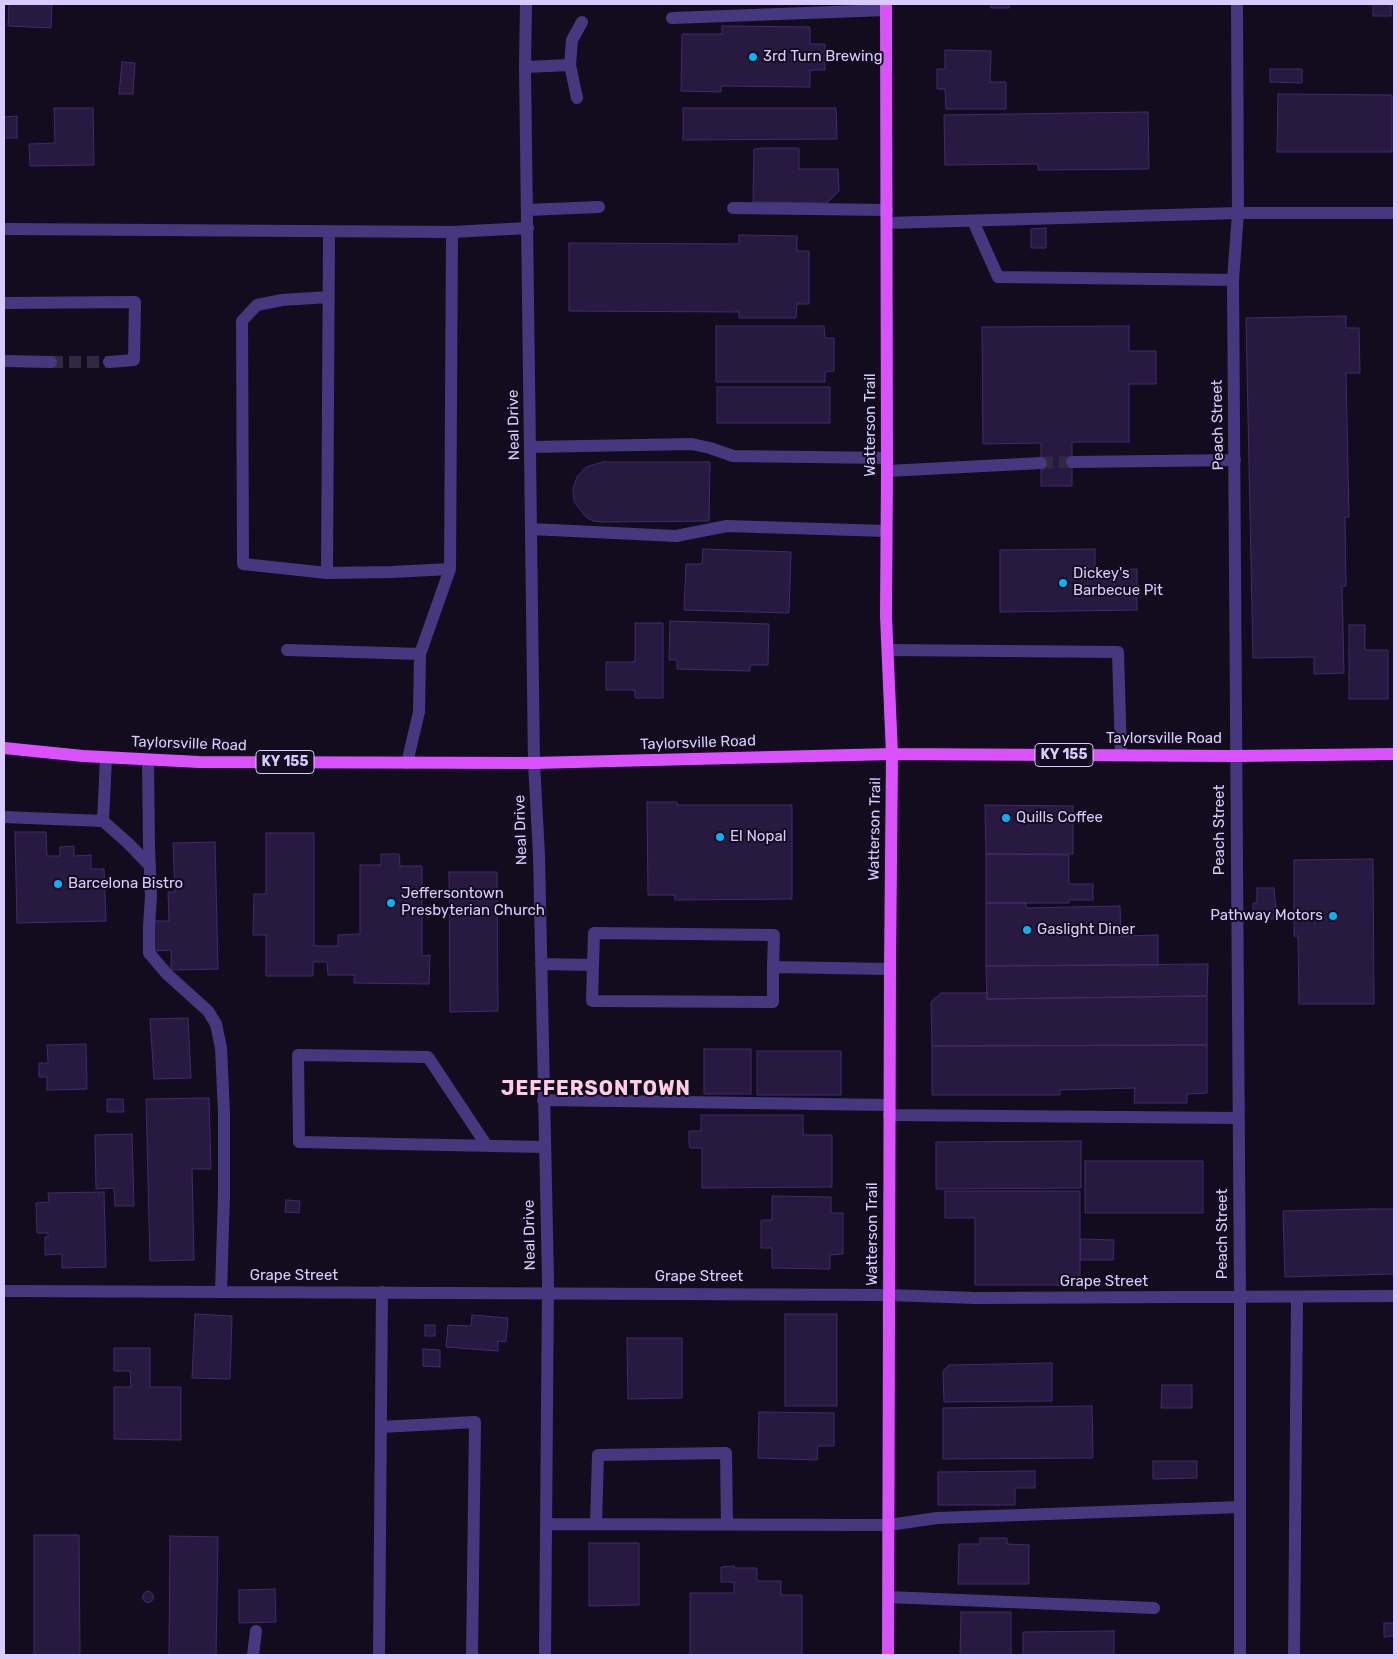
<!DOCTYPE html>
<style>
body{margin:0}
#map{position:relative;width:1398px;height:1659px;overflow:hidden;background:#130c1f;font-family:Rubik,sans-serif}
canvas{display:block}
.frame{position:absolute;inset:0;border:5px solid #d9cbff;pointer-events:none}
</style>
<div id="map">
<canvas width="1398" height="1659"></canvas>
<div class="frame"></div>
</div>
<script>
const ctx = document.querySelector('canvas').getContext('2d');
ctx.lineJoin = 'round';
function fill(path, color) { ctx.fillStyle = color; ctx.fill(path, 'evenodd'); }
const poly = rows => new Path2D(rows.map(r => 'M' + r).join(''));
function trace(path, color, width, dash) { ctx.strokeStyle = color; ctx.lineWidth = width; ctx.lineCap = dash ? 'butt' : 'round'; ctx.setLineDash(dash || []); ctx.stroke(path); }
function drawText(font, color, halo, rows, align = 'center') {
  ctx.font = font + ' Rubik,sans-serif'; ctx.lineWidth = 4; ctx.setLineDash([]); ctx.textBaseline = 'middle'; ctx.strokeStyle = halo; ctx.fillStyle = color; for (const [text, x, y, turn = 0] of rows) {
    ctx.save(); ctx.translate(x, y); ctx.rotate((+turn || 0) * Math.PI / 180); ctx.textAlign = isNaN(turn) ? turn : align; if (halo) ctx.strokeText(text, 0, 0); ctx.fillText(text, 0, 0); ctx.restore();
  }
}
const building = poly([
 [9,4,52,4,51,28,8,26,9,4],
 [991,4,1009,4,1009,8,991,8,991,4],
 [1373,4,1391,4,1391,16,1373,16,1373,4],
 [722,26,810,27,810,44,825,44,825,70,810,70,810,87,721,86,721,92,681,91,682,34,722,34,722,26],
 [945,50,991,51,990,82,1006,82,1006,109,946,109,945,89,937,89,937,69,945,69,945,50],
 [122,62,135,63,133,94,119,94,122,62],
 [1270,69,1302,69,1302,83,1270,82,1270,69],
 [1278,94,1392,95,1392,152,1277,152,1278,94],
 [54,108,93,108,94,165,30,166,29,144,55,143,54,108],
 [683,108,836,108,837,139,683,140,683,108],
 [1148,112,1149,169,1038,170,1038,164,945,165,944,115,1148,112],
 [17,116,17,138,4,138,4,117,17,116],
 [764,148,799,148,799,169,838,169,839,191,827,203,753,202,754,149,764,148],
 [1046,228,1046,248,1031,248,1031,229,1046,228],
 [739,235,797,236,797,251,809,251,809,304,797,304,796,318,739,318,739,312,569,311,569,243,739,244,739,235],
 [1346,316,1346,328,1359,328,1360,373,1346,373,1349,517,1345,517,1346,586,1342,586,1344,673,1314,674,1314,657,1253,658,1246,318,1346,316],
 [716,326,824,326,825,338,834,338,834,371,825,372,825,382,716,382,716,326],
 [1129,326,1129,351,1156,351,1156,384,1129,384,1129,442,1072,442,1072,486,1041,486,1041,443,983,444,982,327,1129,326],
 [717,387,830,387,830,423,717,423,717,387],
 [603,462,710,462,709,521,602,522,593,521,586,517,574,502,573,489,577,477,586,467,603,462],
 [703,549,791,552,789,613,684,610,686,564,702,564,703,549],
 [1095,549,1095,571,1137,569,1137,610,1000,612,1000,550,1095,549],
 [670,621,769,624,768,665,750,665,750,671,677,669,677,660,669,660,670,621],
 [635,623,663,623,663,698,635,698,635,690,606,690,606,662,635,662,635,623],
 [1349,625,1365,625,1365,650,1388,650,1388,699,1349,699,1349,625],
 [647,802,677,802,677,805,792,805,792,899,675,900,675,895,648,895,647,802],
 [985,805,1073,806,1073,854,986,854,985,805],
 [15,832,46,832,47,856,60,856,60,847,74,846,74,856,91,855,91,869,104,869,106,921,17,923,15,832],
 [266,833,314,833,314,946,338,946,338,935,360,934,360,865,381,865,381,854,399,854,400,866,422,866,422,956,430,955,429,984,354,983,354,975,328,975,327,962,313,962,313,976,266,976,266,935,253,935,253,932,254,894,266,894,266,833],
 [215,842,218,969,171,970,171,950,153,951,152,921,169,921,168,892,175,892,173,843,215,842],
 [986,854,1069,855,1069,884,1093,884,1093,900,1069,900,1069,903,986,903,986,854],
 [1373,859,1374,1004,1299,1004,1298,936,1294,936,1294,860,1373,859],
 [449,872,497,872,498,1011,450,1012,449,872],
 [1257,888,1274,888,1277,919,1253,919,1253,903,1257,903,1257,888],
 [986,903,1026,903,1026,908,1120,906,1121,936,1158,935,1158,965,986,966,986,903],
 [1208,964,1207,996,987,999,986,966,1208,964],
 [987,991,987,999,1207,996,1207,1045,932,1046,931,1002,941,993,986,993,987,991],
 [188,1018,191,1078,154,1079,150,1019,188,1018],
 [86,1044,87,1089,47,1090,47,1077,39,1077,39,1063,48,1063,47,1045,86,1044],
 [1207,1045,1207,1093,1187,1094,1187,1103,1134,1103,1135,1088,1060,1090,1060,1095,932,1095,932,1046,1207,1045],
 [704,1049,751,1049,751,1094,704,1094,704,1049],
 [757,1051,841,1051,841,1095,757,1095,757,1051],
 [209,1098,211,1169,192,1169,194,1260,150,1261,146,1099,209,1098],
 [107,1099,123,1099,124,1112,107,1112,107,1099],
 [701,1115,803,1115,803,1135,832,1135,832,1187,702,1188,702,1148,690,1148,689,1144,689,1131,701,1131,701,1115],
 [132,1134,134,1206,115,1206,114,1188,96,1189,95,1135,132,1134],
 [1081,1141,1081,1188,936,1189,936,1142,1081,1141],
 [1085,1161,1203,1161,1203,1213,1085,1213,1085,1161],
 [945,1191,1080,1191,1080,1285,975,1285,975,1218,945,1218,945,1191],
 [104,1192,106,1267,62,1268,62,1254,45,1255,45,1237,48,1237,48,1233,37,1233,36,1203,49,1202,48,1193,104,1192],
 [772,1196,831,1197,831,1213,843,1213,843,1254,830,1255,830,1269,772,1268,772,1248,761,1248,761,1220,772,1220,772,1196],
 [286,1200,300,1201,299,1213,285,1212,286,1200],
 [1369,1209,1394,1209,1394,1274,1285,1277,1283,1211,1369,1209],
 [1081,1239,1114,1240,1113,1260,1080,1260,1081,1239],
 [195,1314,232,1316,230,1379,192,1378,195,1314],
 [785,1314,837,1314,837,1406,785,1406,785,1314],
 [472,1315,508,1318,506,1342,498,1341,498,1351,446,1347,448,1325,471,1326,472,1315],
 [425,1325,435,1325,435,1336,425,1336,425,1325],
 [627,1338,682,1338,682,1398,628,1399,627,1338],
 [114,1348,150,1348,150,1387,181,1387,181,1440,114,1439,114,1387,131,1387,130,1371,114,1371,114,1348],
 [423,1349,440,1350,440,1367,423,1366,423,1349],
 [1052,1363,1052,1401,944,1402,943,1371,949,1365,1052,1363],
 [1162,1385,1192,1385,1192,1408,1161,1408,1162,1385],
 [1092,1406,1093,1458,943,1459,943,1408,1092,1406],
 [759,1412,834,1413,834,1446,818,1446,817,1460,758,1458,759,1412],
 [1153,1461,1197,1461,1197,1478,1153,1479,1153,1461],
 [1035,1471,1035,1488,1015,1488,1015,1505,938,1505,938,1472,1035,1471],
 [34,1535,79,1535,80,1655,34,1655,34,1535],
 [170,1536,218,1537,216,1655,169,1655,170,1536],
 [980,1538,1007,1538,1007,1544,1029,1545,1029,1584,958,1584,959,1544,980,1544,980,1538],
 [589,1543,639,1543,639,1605,589,1606,589,1543],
 [734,1566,734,1568,757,1568,757,1581,781,1581,781,1595,802,1595,802,1655,690,1655,690,1593,734,1593,734,1582,721,1582,721,1567,734,1566],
 [275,1589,276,1622,239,1623,239,1590,275,1589],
 '142.5 1597a5.5 5.5 0 1 1 11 0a5.5 5.5 0 1 1-11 0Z',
 [961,1612,1011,1612,1011,1655,960,1655,961,1612],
 [1384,1623,1394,1623,1394,1636,1384,1637,1384,1623],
 [1114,1631,1114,1655,1023,1655,1023,1632,1114,1631]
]);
const minorTunnel = poly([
 [51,362,109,362],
 [1041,463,1072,462]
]);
const minor = poly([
 [526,4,525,67,534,763,539,855,548,1281,545,1655],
 [1237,4,1238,213,1233,280,1240,1298,1240,1655],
 [672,18,886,10],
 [525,67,570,65],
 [577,98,570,65,572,40,582,22],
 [733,208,887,210],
 [527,210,599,207],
 [973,221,998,277,1233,280],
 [887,223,1238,213,1394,213],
 [4,229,452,232],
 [328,297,282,300,257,305,242,321,243,564,327,573,392,572,450,569],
 [4,303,135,302,134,360,109,362],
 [4,361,51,362],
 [530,447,692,444,710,448,733,456,886,458],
 [1072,462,1235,460],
 [887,471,1041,463],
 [531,529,676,536,727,526,886,531],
 [327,573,329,232],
 [287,650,420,654],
 [888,650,1118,652,1121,755],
 [148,760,149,847,151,896,149,926,149,953,167,974,208,1011,216,1024,221,1048,224,1113,224,1195,221,1292],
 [407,763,419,712,420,654,450,569,452,232,528,228],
 [4,817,103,821,129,844,150,866],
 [103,821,106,758],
 [541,964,593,965,592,1001,773,1002,773,967,890,969],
 [593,965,594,933,774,935,773,967],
 [543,1100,889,1105],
 [889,1115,1238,1118],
 [487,1146,428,1057,298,1055,299,1142,544,1147],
 [4,1291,889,1295,975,1298,1394,1296],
 [381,1427,475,1422,472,1655],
 [546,1524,889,1525,937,1518,1240,1507],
 [596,1524,598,1455,726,1453,727,1525],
 [888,1597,1154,1608],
 [253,1655,256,1631],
 [379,1655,382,1292],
 [1294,1655,1297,1297]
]);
const major = poly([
 [886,4,887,471,886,616,892,754,890,969,888,1655],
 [4,748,83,756,199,762,534,763,892,754,1235,756,1394,754]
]);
const markers = [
 [753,57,5,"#02b4f3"],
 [1063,583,5,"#02b4f3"],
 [1006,818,5,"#02b4f3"],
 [720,837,5,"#02b4f3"],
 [58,884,5,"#02b4f3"],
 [391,903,5,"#02b4f3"],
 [1333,916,5,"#02b4f3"],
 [1027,930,5,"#02b4f3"]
];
const shields = [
 [1064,755,58],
 [285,762,58]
];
const shieldNames = [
 ["KY 155",1064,755],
 ["KY 155",285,762]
];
const poiNames = [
 ["3rd Turn Brewing",763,57],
 ["Dickey's",1073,574],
 ["Barbecue Pit",1073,591],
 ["Quills Coffee",1016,818],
 ["El Nopal",730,837],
 ["Barcelona Bistro",68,884],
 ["Jeffersontown",401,894],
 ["Presbyterian Church",401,911],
 ["Pathway Motors",1323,916,"right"],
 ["Gaslight Diner",1037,930]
];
const streetNames = [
 ["Neal Drive",514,425,-91],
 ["Watterson Trail",871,425,-90],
 ["Peach Street",1218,425,-91],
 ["Taylorsville Road",1164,739],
 ["Taylorsville Road",698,743,-2],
 ["Taylorsville Road",189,744,2],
 ["Watterson Trail",875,829,-89],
 ["Neal Drive",521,830,-92],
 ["Peach Street",1220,830,-90],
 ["Watterson Trail",873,1234,-90],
 ["Peach Street",1223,1234,-90],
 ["Neal Drive",530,1235,-91],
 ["Grape Street",294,1276],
 ["Grape Street",699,1277],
 ["Grape Street",1104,1282]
];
const districtNames = [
 ["JEFFERSONTOWN",596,1089]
];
fill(building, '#271940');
trace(building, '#422b6b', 1);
trace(minorTunnel, '#312941', 12, [12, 6]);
trace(minor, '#46387e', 12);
trace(major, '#d952fe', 12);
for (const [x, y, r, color] of markers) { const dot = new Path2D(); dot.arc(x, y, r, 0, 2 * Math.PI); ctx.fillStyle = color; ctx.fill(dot); trace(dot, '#130c1f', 2); }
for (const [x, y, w] of shields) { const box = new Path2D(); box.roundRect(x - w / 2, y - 11.5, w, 23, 4); ctx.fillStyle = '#130c1f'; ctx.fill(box); trace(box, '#d9cbff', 1); }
drawText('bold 14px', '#d9cbff', null, shieldNames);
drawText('15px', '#d9cbff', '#130c1f', poiNames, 'left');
drawText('15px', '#d9cbff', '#130c1f', streetNames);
ctx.letterSpacing = '1px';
drawText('bold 20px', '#ffcce4', '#130c1f', districtNames);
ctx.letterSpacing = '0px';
</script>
